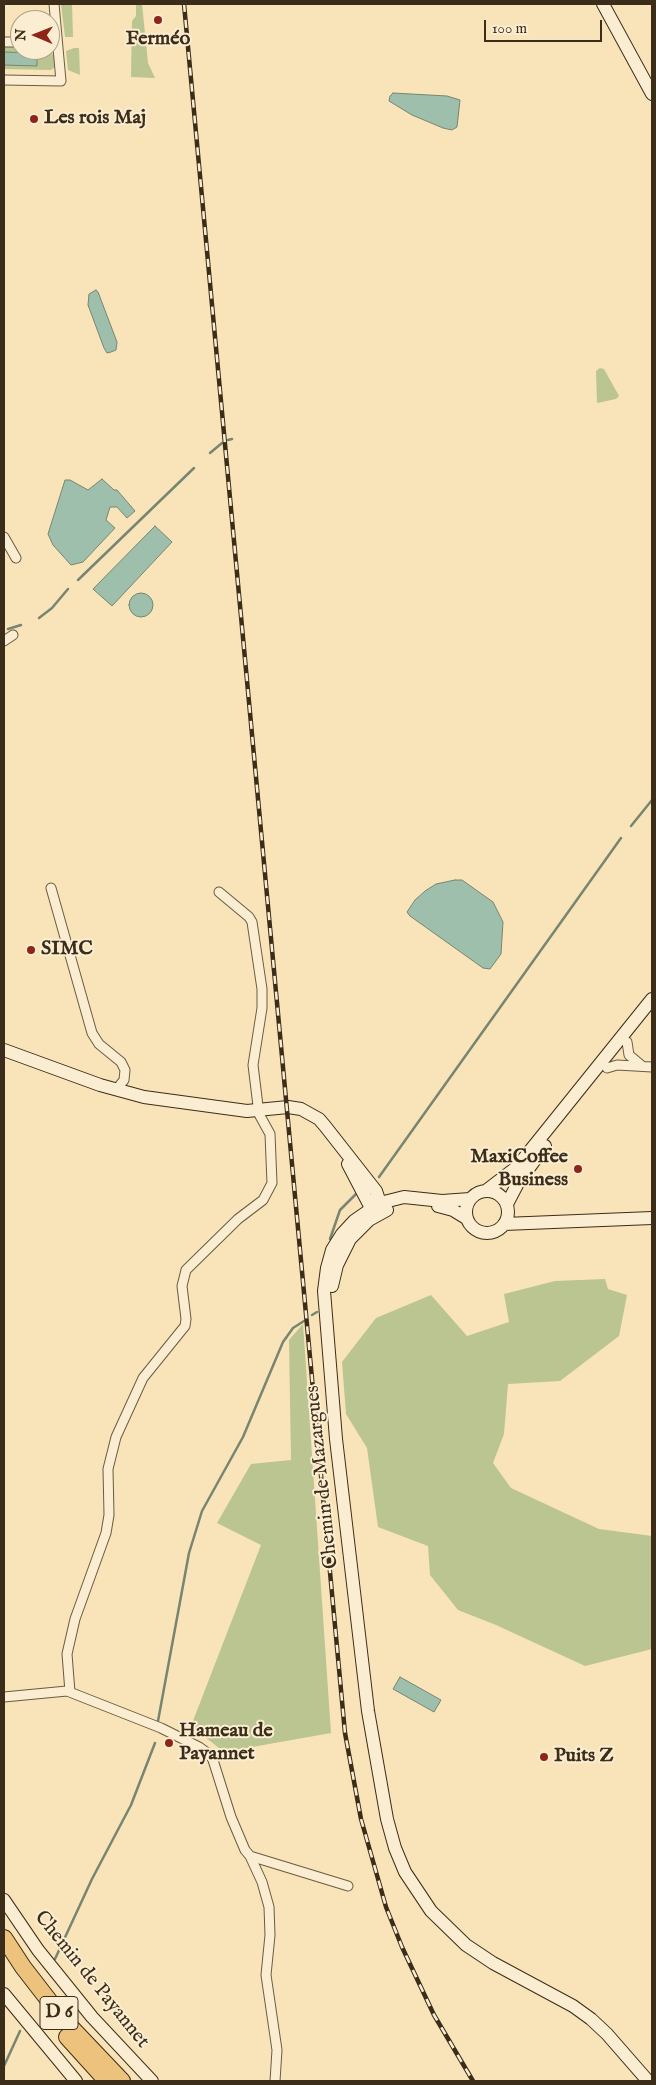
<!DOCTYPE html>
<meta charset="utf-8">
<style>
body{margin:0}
#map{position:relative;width:656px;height:2085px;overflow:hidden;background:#f8e4b8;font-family:"IM FELL English",serif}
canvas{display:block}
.frame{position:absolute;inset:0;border:5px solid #3c2d1a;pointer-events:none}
.north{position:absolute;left:10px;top:10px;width:50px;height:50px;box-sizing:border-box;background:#faedd1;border:1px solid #aea088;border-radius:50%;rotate:271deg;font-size:14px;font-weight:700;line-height:20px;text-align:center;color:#3c2d1a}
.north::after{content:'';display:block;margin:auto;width:18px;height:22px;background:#8f2418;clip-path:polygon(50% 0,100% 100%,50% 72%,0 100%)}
.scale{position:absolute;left:484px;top:20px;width:118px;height:22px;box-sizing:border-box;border:2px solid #3c2d1a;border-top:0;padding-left:6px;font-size:15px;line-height:18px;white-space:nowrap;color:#3c2d1a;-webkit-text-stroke:4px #faedd1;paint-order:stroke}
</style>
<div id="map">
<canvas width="656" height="2085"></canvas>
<div class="frame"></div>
<div class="north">N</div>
<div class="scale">100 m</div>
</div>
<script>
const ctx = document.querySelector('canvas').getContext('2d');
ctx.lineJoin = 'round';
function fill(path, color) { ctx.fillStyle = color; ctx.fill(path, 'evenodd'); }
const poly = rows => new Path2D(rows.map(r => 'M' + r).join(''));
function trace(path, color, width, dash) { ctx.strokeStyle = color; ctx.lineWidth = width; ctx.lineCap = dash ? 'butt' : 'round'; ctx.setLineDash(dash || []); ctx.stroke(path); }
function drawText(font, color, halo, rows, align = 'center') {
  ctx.font = font + ' "IM FELL English",serif'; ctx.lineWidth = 4; ctx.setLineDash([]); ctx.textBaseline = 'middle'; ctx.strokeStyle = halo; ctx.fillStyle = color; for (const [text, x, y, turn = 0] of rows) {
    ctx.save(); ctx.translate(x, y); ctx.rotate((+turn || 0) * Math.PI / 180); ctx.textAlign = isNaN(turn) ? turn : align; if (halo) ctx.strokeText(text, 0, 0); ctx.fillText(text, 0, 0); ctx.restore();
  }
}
const green = poly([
 [61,4,72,4,73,37,65,37],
 [136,4,142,4,148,63,155,78,131,77,132,21,136,16],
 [4,46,20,46,20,50,50,50,56,60,55,67,51,70,4,69],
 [74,48,79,48,80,75,68,70,66,51],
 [600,368,604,369,619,396,616,399,597,403,596,371],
 [605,1279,608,1289,627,1295,619,1336,560,1381,508,1384,504,1434,493,1463,511,1488,599,1529,652,1536,652,1649,585,1666,496,1625,458,1610,430,1575,428,1546,378,1527,367,1448,346,1414,342,1362,376,1318,431,1295,467,1336,509,1322,504,1294,555,1281],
 [303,1324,331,1733,224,1752,191,1726,261,1545,217,1523,251,1464,291,1460,289,1340]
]);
const water = poly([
 [4,52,37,53,37,66,4,65,4,52],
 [393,93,447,96,460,100,457,127,452,130,443,128,412,115,389,101,390,96,393,93],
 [96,290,98,292,117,342,116,350,111,352,107,353,104,348,88,305,89,294,96,290],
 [102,479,114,490,117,490,135,511,127,518,117,507,110,507,106,520,115,528,83,562,71,565,53,545,48,534,65,480,70,480,88,490,102,479],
 [155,526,172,542,112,606,93,589,155,526],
 '129 605a12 12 0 1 1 24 0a12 12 0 1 1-24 0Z',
 [455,880,462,880,493,902,503,922,501,954,490,969,483,968,410,916,407,912,415,900,425,891,436,884,455,880],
 [400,1677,441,1700,434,1712,393,1689,400,1677]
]);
const stream = poly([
 [228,440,232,439],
 [210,453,222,443],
 [78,580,194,468],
 [39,618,52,608,68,589],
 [8,629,21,625],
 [631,826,652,800],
 [379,1177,621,838],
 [330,1239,340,1210,356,1194],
 [312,1315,317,1312],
 [158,1721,189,1553,202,1511,243,1437,283,1342,293,1328,304,1321],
 [55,1959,92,1879,131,1805,155,1743],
 [4,2066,20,2031]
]);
const street = poly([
 [4,42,20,42],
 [4,80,61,81,54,4],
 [4,537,16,558],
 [4,641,13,635],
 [51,888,92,1033,99,1044,121,1062,125,1070,124,1080,116,1090],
 [627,1042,629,1055,642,1066],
 [607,1068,617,1065,652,1067],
 [70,1692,67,1654,75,1619,106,1533,109,1515,108,1469,116,1437,143,1378,185,1326,186,1319,182,1286,186,1270,238,1219,263,1200,272,1183,270,1134,259,1114,253,1065,262,1008,262,989,252,922,249,917,219,892],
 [4,1697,67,1691,161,1728,199,1747,210,1755,213,1760,231,1817,245,1850,250,1856,348,1886],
 [250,1856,262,1882,269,1907,270,1935,266,1975,277,2050,275,2081]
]);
const secondary = poly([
 [603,4,652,94],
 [4,1050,100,1085,144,1097,247,1111,288,1107,301,1109,319,1119,325,1126,376,1191,380,1203,379,1214],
 [348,1164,371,1208,377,1213],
 [487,1190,517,1167,652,999],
 '466 1212a21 21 0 1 1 42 0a21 21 0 1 1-42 0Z',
 [470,1199,442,1201,404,1197,380,1203,354,1221,342,1234,332,1250,327,1268,324,1291,336,1439,368,1711,387,1819,395,1848,405,1872,431,1911,466,1945,493,1963,573,2006,591,2019,607,2034,648,2081],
 [507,1204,518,1183,545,1146],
 [438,1206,453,1210,466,1218],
 [504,1224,652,1218],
 [332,1286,337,1265,350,1239,369,1220,387,1210],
 [4,1900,38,1950,92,2017,152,2081],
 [4,1994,76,2081]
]);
const highway = poly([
 [4,1938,23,1967,64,2020,122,2081],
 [67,2037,106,2080]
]);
const rail = poly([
 [184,4,345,1733,361,1819,386,1907,402,1947,434,2015,473,2081]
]);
const markers = [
 [158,20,5,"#8f2418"],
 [34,119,5,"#8f2418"],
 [31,950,5,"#8f2418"],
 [578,1169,5,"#8f2418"],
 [169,1743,5,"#8f2418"],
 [544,1757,5,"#8f2418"]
];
const shields = [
 [59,2013,38]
];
const shieldNames = [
 ["D 6",59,2013]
];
const poiNames = [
 ["Ferméo",158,40,"center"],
 ["Les rois Maj",44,119],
 ["SIMC",41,950],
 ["MaxiCoffee",568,1158,"right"],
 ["Business",568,1181,"right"],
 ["Hameau de",179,1732],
 ["Payannet",179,1755],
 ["Puits Z",554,1757]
];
const streetNames = [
 ["Chemin de Mazargues",323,1477,-96],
 ["Chemin de Payannet",91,1980,51]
];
fill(green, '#bac591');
fill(water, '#9ebfab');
trace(water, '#778571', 1);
trace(stream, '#778571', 2.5);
trace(street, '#6b5b42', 11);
trace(secondary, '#3c2d1a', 14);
trace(highway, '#3c2d1a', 18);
trace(street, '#faedd1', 9);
trace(secondary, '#faedd1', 12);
trace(highway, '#ecc27c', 16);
trace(rail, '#3c2d1a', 4.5);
trace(rail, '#faedd1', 2.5, [8]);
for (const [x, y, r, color] of markers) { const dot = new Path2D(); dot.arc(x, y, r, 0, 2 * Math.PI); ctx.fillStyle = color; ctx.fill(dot); trace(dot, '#faedd1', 2); }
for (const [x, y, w] of shields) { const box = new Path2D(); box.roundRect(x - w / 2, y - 16.5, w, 33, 4); ctx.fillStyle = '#faedd1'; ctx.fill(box); trace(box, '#3c2d1a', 1); }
drawText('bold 19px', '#3c2d1a', null, shieldNames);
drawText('bold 20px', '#3c2d1a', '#faedd1', poiNames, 'left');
drawText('20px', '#3c2d1a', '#faedd1', streetNames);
</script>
